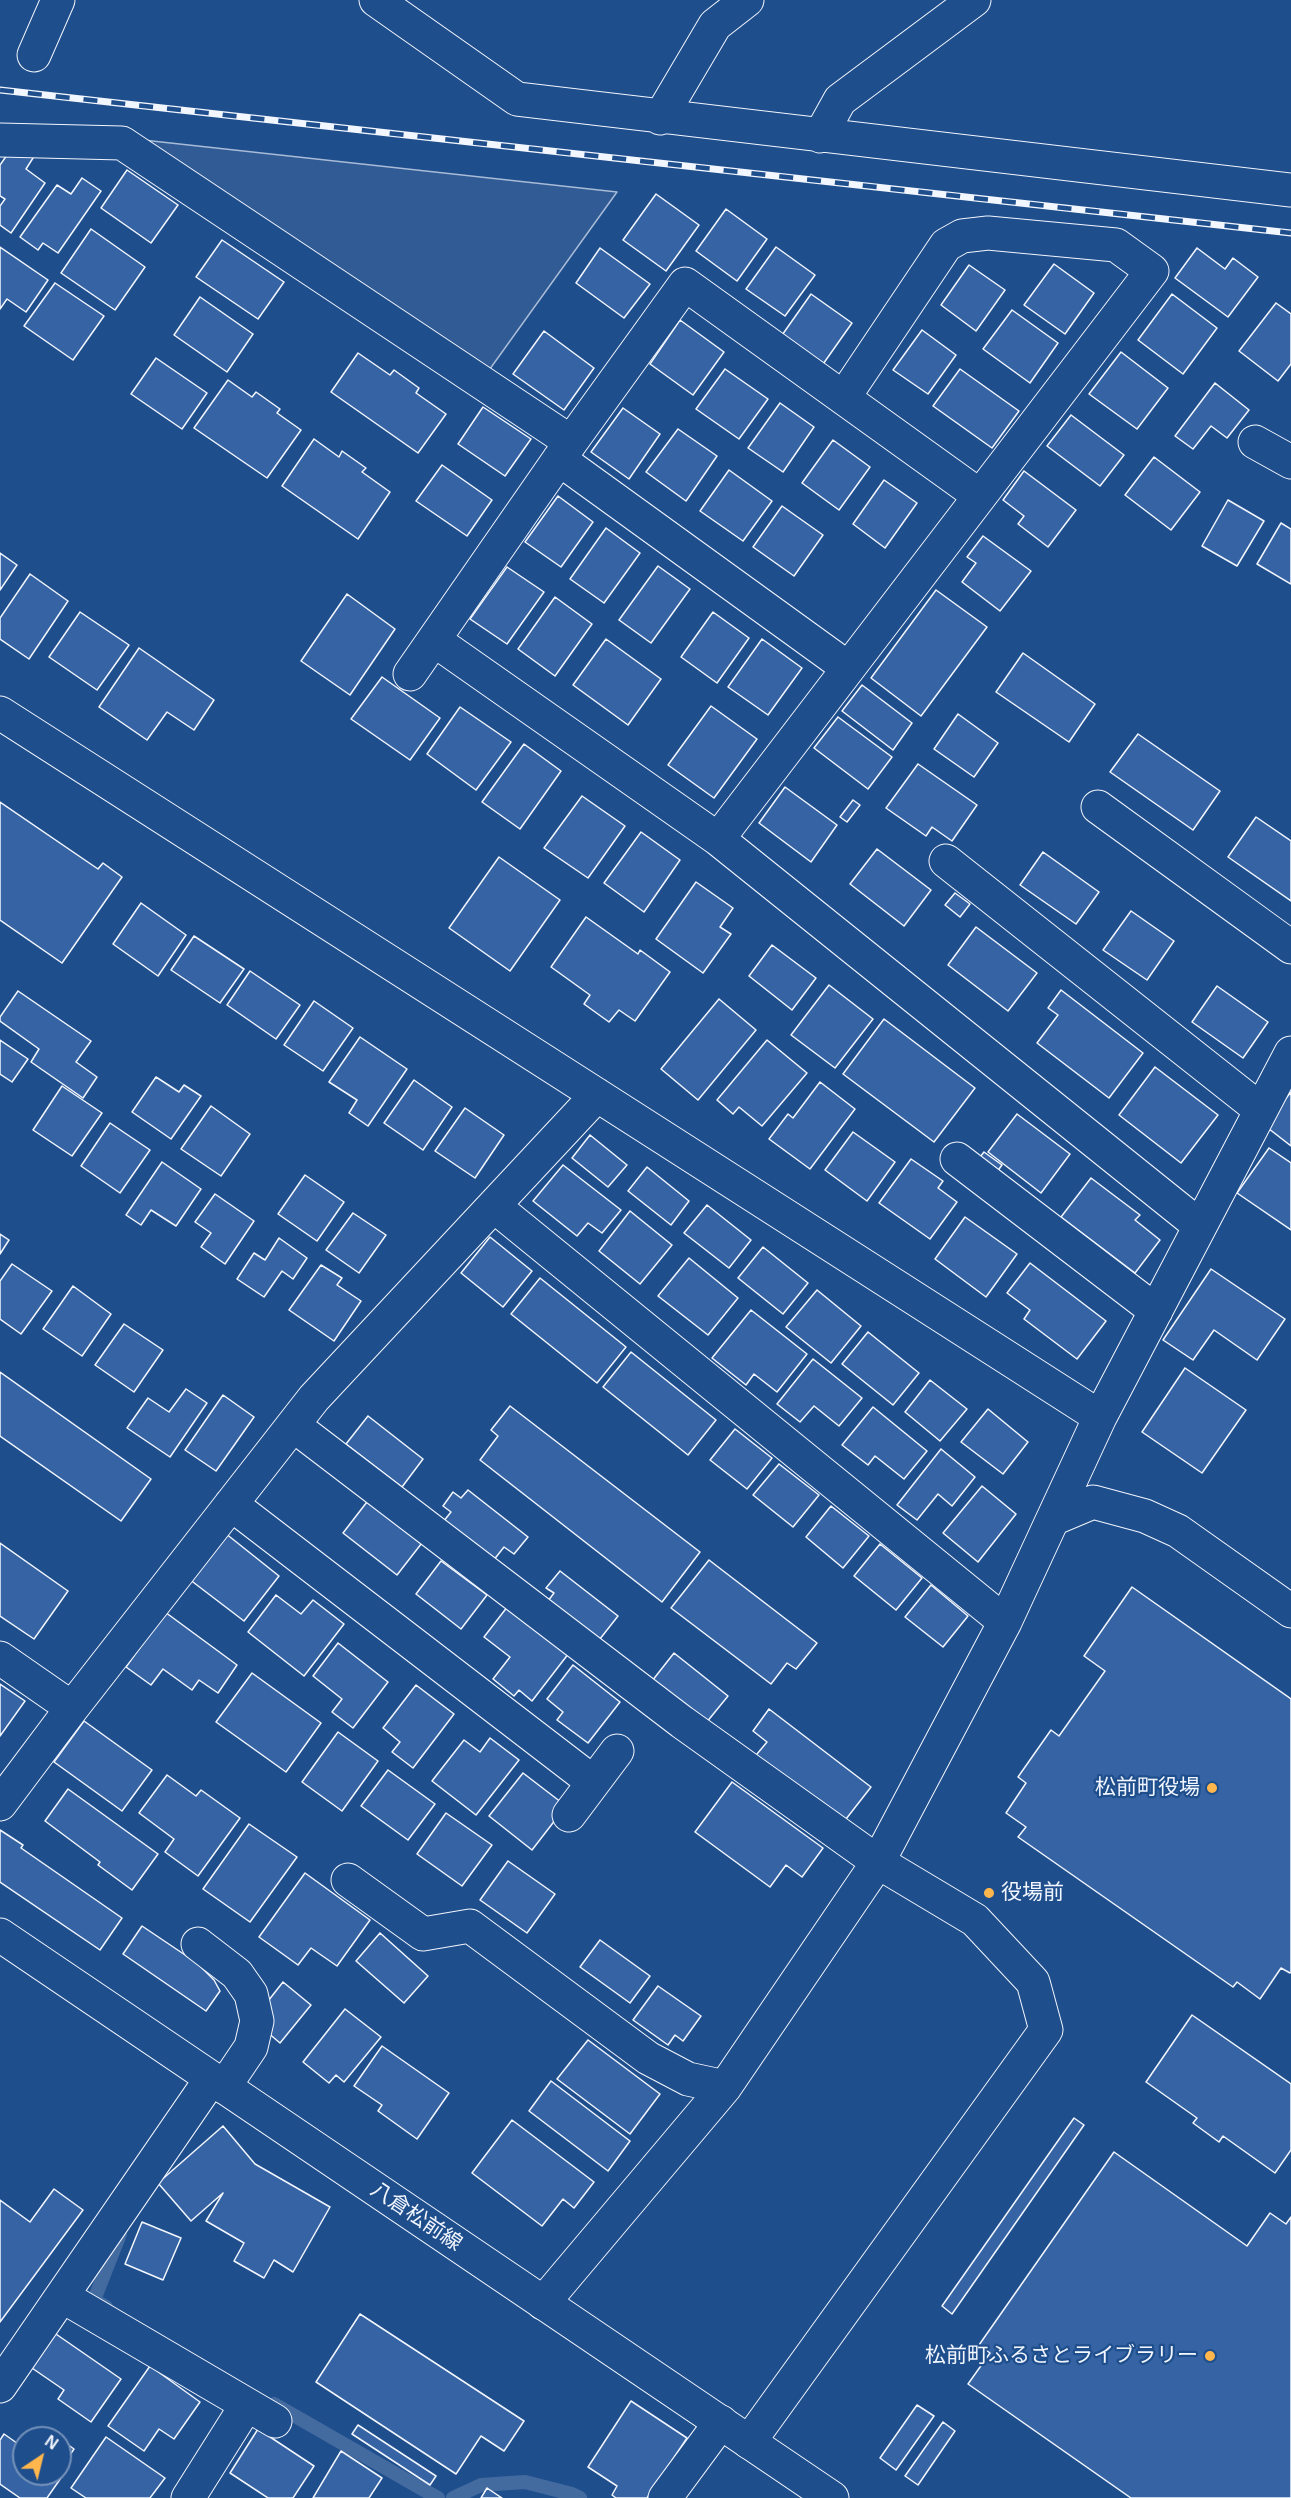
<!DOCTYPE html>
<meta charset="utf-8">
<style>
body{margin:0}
#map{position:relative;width:1291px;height:2498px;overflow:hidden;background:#1f4e8c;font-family:Arial,sans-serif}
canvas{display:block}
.north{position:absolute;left:12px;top:2426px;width:60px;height:60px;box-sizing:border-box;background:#1f4e8c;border:2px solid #7391ba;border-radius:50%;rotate:35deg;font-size:16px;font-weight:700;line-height:24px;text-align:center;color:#f2f6ff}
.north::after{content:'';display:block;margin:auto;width:21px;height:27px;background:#ffb74d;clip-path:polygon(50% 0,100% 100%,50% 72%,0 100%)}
</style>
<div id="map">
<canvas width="1291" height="2498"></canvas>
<div class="north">N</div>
</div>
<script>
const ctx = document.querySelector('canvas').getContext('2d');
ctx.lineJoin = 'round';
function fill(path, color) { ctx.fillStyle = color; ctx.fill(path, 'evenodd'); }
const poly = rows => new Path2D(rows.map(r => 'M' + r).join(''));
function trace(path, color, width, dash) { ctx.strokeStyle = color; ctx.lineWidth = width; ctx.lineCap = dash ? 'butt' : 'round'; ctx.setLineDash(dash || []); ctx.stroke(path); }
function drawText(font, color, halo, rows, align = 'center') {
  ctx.font = font + ' Arial,"Noto Sans JP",sans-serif'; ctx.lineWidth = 4.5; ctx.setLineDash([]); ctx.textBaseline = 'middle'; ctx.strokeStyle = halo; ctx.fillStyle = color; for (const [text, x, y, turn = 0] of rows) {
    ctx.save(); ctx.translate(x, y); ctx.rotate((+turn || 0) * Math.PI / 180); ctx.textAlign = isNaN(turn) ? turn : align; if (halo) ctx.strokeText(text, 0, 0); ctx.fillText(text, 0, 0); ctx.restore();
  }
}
const built = poly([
 [134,139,617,192,487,373,134,139]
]);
const stream = poly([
 [106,2307,94,2300,120,2234],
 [274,2404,438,2498],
 [453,2498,481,2485,525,2482,572,2494,580,2498]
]);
const building = poly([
 [14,145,33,158,26,169,45,183,11,233,0,225,0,206,5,199,0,196,0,165,14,145],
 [127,170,178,205,151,243,101,208,127,170],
 [82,178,101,191,58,253,43,243,38,250,20,237,57,185,71,194,82,178],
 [656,194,699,225,666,271,623,240,656,194],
 [726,209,767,239,737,281,696,251,726,209],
 [91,229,145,267,115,310,61,273,91,229],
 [222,240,284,282,258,319,196,277,222,240],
 [0,247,48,280,26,312,7,299,0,309,0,247],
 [776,247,815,275,785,316,746,289,776,247],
 [600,248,650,284,624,318,576,283,600,248],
 [1197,248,1225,269,1233,258,1258,277,1228,317,1175,278,1197,248],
 [1054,264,1094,293,1065,334,1024,305,1054,264],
 [969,265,1005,290,976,331,941,305,969,265],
 [55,283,104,316,73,360,24,326,55,283],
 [811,294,852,323,821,367,780,338,811,294],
 [1172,294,1217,328,1183,374,1138,340,1172,294],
 [200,297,253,334,227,372,174,335,200,297],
 [1276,303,1291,314,1291,364,1278,381,1239,351,1276,303],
 [1012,310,1058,343,1030,383,983,349,1012,310],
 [680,320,724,352,693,395,650,364,680,320],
 [922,330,956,355,928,394,893,370,922,330],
 [544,331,594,368,564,410,513,374,544,331],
 [1121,352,1168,388,1137,429,1089,394,1121,352],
 [358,353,390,375,394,370,419,388,416,393,446,414,418,453,331,392,358,353],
 [156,358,207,393,182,429,131,394,156,358],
 [725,369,768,399,739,439,696,409,725,369],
 [960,369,1019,411,992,448,933,406,960,369],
 [228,380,252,397,256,392,280,409,277,413,301,430,267,478,194,428,228,380],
 [1215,383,1249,410,1227,438,1211,426,1193,449,1175,436,1215,383],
 [780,403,814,427,783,472,748,448,780,403],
 [483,407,531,439,505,476,458,444,483,407],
 [623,408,660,434,629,479,591,452,623,408],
 [1071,415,1124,455,1100,486,1047,446,1071,415],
 [678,429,717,456,686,501,646,472,678,429],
 [314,439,339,457,342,451,366,468,362,472,390,492,358,539,282,486,314,439],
 [833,440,870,467,839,510,802,483,833,440],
 [1154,457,1200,492,1171,530,1125,495,1154,457],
 [442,465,492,500,467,536,416,501,442,465],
 [729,470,772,501,743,541,700,511,729,470],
 [1024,471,1076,510,1048,547,1018,524,1024,516,1003,500,1024,471],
 [884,480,917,503,885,548,853,524,884,480],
 [558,496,593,522,561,567,525,542,558,496],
 [1228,500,1264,521,1237,566,1202,546,1228,500],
 [782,506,823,535,794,576,753,547,782,506],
 [1281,523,1291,529,1291,584,1257,564,1281,523],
 [606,528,640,553,604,603,570,579,606,528],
 [983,536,1031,571,1000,611,962,582,976,563,967,557,983,536],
 [0,553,17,565,0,590,0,553],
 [658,566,690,589,651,643,619,620,658,566],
 [507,567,544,592,507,644,470,619,507,567],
 [30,574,68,601,29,659,0,639,0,618,30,574],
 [936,590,987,627,921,716,871,678,936,590],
 [347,594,395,629,350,695,301,661,347,594],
 [555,597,592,624,555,676,518,649,555,597],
 [80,612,129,645,97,690,49,657,80,612],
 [713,612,749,638,717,683,681,657,713,612],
 [606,639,661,679,628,725,573,685,606,639],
 [762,639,802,668,768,715,728,687,762,639],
 [139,648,214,700,194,730,167,712,147,740,99,707,139,648],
 [1023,653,1095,704,1069,742,996,692,1023,653],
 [382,677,440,718,410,760,351,719,382,677],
 [862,685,912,723,893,750,842,711,862,685],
 [711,706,757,739,714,798,668,765,711,706],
 [460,707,511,742,476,790,427,754,460,707],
 [958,714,998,743,974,777,934,749,958,714],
 [838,717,892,757,868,789,814,748,838,717],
 [1138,734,1220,791,1193,830,1110,772,1138,734],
 [524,744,561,771,520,829,482,802,524,744],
 [918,764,977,805,952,841,932,827,926,836,886,808,918,764],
 [785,787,837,825,811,862,759,823,785,787],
 [582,796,625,826,588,878,544,848,582,796],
 [853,800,860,805,847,822,840,817,853,800],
 [0,802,98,869,103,863,122,877,62,963,0,920,0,802],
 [1256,817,1291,841,1291,901,1228,857,1256,817],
 [641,832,680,860,644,912,604,883,641,832],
 [877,849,931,890,904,926,850,884,877,849],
 [1043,852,1099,892,1076,924,1020,885,1043,852],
 [499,857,560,900,510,971,449,928,499,857],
 [696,882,733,908,720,927,731,934,703,973,656,939,696,882],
 [955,893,970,904,960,917,945,905,955,893],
 [141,903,186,935,158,976,113,944,141,903],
 [1131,911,1174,941,1147,980,1103,950,1131,911],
 [586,917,638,954,640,950,670,972,635,1021,619,1010,609,1022,584,1004,590,995,551,967,586,917],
 [976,927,1037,973,1008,1011,948,965,976,927],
 [194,936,244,969,220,1003,171,970,194,936],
 [772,945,816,978,792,1010,749,976,772,945],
 [250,971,300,1005,276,1039,227,1005,250,971],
 [829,985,873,1019,835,1068,791,1035,829,985],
 [1217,986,1268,1022,1243,1058,1192,1022,1217,986],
 [1061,990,1143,1053,1109,1098,1037,1043,1058,1015,1048,1008,1061,990],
 [18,991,91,1041,76,1062,97,1077,83,1098,31,1062,39,1049,0,1021,0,1017,18,991],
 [719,999,756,1030,698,1100,661,1069,719,999],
 [314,1001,353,1028,323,1071,284,1045,314,1001],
 [884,1019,975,1088,934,1142,843,1074,884,1019],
 [360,1037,407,1069,368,1126,349,1113,357,1100,329,1082,360,1037],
 [0,1040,28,1059,12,1082,0,1074,0,1040],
 [767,1040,807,1073,762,1126,739,1107,733,1114,717,1100,767,1040],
 [1155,1067,1218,1115,1181,1163,1119,1115,1155,1067],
 [156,1077,179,1092,184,1085,201,1096,171,1139,132,1112,156,1077],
 [414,1080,452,1107,423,1150,384,1123,414,1080],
 [820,1082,855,1109,810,1169,769,1139,788,1114,793,1118,820,1082],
 [62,1086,102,1113,72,1156,33,1130,62,1086],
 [1291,1092,1291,1146,1264,1125,1291,1092],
 [211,1106,250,1134,221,1176,181,1149,211,1106],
 [465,1108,504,1135,475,1178,435,1151,465,1108],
 [1017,1114,1070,1154,1041,1193,988,1152,1017,1114],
 [110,1123,150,1150,120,1193,81,1166,110,1123],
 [853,1132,895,1162,867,1201,825,1170,853,1132],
 [590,1135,627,1165,608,1187,572,1158,590,1135],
 [1269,1148,1291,1163,1291,1230,1237,1193,1269,1148],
 [984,1152,1002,1165,991,1180,973,1166,984,1152],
 [911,1159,943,1181,938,1188,957,1202,930,1239,879,1203,911,1159],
 [162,1162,201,1189,176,1226,151,1210,141,1225,126,1215,162,1162],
 [563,1165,621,1210,602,1233,588,1223,577,1236,533,1201,563,1165],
 [647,1167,689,1201,671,1225,628,1191,647,1167],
 [305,1175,344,1202,317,1241,278,1214,305,1175],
 [1091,1178,1140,1215,1135,1220,1160,1240,1135,1273,1061,1217,1091,1178],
 [215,1194,254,1221,225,1264,201,1247,211,1233,195,1222,215,1194],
 [707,1205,751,1240,729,1268,684,1233,707,1205],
 [630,1211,672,1245,640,1284,599,1251,630,1211],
 [353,1213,386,1235,359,1273,326,1250,353,1213],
 [965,1217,1017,1254,986,1297,935,1259,965,1217],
 [0,1234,9,1240,0,1254,0,1234],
 [490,1237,532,1271,503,1307,461,1273,490,1237],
 [279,1238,307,1258,293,1279,282,1271,264,1297,237,1279,254,1253,265,1260,279,1238],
 [763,1247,808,1283,783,1314,738,1278,763,1247],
 [689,1258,738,1298,708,1335,658,1296,689,1258],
 [1030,1263,1106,1321,1077,1359,1024,1319,1030,1310,1007,1293,1030,1263],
 [12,1264,52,1291,21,1334,0,1319,0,1281,12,1264],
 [321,1265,342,1278,337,1285,361,1301,334,1341,289,1310,321,1265],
 [1211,1269,1285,1319,1257,1360,1214,1330,1193,1360,1163,1340,1211,1269],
 [540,1278,626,1347,597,1383,511,1314,540,1278],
 [73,1286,111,1314,82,1356,43,1329,73,1286],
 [817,1290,861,1326,831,1363,786,1327,817,1290],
 [751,1310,807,1354,777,1392,754,1374,746,1385,712,1358,751,1310],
 [124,1324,163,1350,134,1392,95,1365,124,1324],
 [868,1332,919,1373,893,1405,842,1364,868,1332],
 [631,1352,716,1420,688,1455,603,1387,631,1352],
 [813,1359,862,1398,839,1426,814,1406,800,1422,777,1404,813,1359],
 [1185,1368,1246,1410,1202,1473,1142,1432,1185,1368],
 [0,1372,151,1479,121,1521,0,1436,0,1372],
 [930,1380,967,1409,940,1441,905,1412,930,1380],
 [186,1389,207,1403,170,1457,127,1428,148,1398,169,1412,186,1389],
 [223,1395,254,1417,216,1471,185,1450,223,1395],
 [510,1406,700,1552,662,1602,480,1460,498,1436,491,1430,510,1406],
 [873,1407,927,1451,904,1479,875,1456,868,1465,842,1445,873,1407],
 [988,1409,1028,1442,1003,1474,961,1442,988,1409],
 [368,1416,423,1459,402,1487,346,1444,368,1416],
 [735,1429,772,1458,747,1489,710,1460,735,1429],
 [941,1449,975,1477,952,1506,938,1494,917,1520,897,1505,941,1449],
 [779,1464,819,1495,793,1527,753,1495,779,1464],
 [982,1486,1016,1514,978,1562,943,1533,982,1486],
 [468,1490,528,1537,514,1554,504,1547,493,1561,443,1522,451,1512,443,1506,453,1492,461,1498,468,1490],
 [370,1498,425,1539,397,1575,343,1533,370,1498],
 [831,1506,869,1536,843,1568,806,1537,831,1506],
 [225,1533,279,1576,244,1621,189,1579,225,1533],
 [0,1543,68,1591,34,1639,0,1616,0,1543],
 [880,1544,922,1578,896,1610,854,1576,880,1544],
 [709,1560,817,1643,796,1669,787,1663,771,1684,671,1608,709,1560],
 [441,1561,487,1595,461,1629,416,1594,441,1561],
 [560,1571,618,1616,596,1644,545,1605,554,1593,546,1588,560,1571],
 [931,1585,968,1616,943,1647,905,1617,931,1585],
 [1132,1587,1291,1699,1291,1972,1290,1973,1281,1968,1260,1999,1237,1982,1233,1987,1018,1837,1026,1827,1006,1813,1026,1783,1018,1777,1051,1730,1059,1736,1105,1671,1084,1656,1132,1587],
 [276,1595,301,1614,313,1600,344,1624,304,1676,248,1632,276,1595],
 [508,1606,569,1653,532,1701,519,1690,514,1696,493,1679,510,1657,484,1637,508,1606],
 [165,1612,237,1665,218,1693,199,1680,192,1690,163,1669,151,1685,126,1667,165,1612],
 [338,1643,388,1682,353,1728,332,1712,342,1699,313,1676,338,1643],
 [674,1653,728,1696,706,1723,652,1681,674,1653],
 [573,1665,620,1702,588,1743,557,1720,563,1712,547,1699,573,1665],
 [252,1673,321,1723,286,1772,216,1722,252,1673],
 [0,1684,25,1701,0,1736,0,1684],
 [416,1685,454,1714,413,1768,392,1752,400,1742,383,1728,416,1685],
 [769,1709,871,1787,839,1828,752,1760,767,1742,753,1731,769,1709],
 [84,1721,152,1770,122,1811,54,1762,84,1721],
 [338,1732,378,1761,342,1811,302,1782,338,1732],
 [490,1738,519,1760,476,1815,432,1781,464,1740,480,1752,490,1738],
 [388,1770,435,1804,408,1840,361,1806,388,1770],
 [523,1773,566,1806,532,1850,489,1816,523,1773],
 [167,1775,196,1796,201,1790,240,1818,198,1876,165,1852,174,1839,139,1813,167,1775],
 [732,1782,823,1848,802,1877,786,1865,770,1887,695,1832,732,1782],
 [68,1789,158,1854,132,1890,98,1865,100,1862,45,1821,68,1789],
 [446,1813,492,1845,462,1886,417,1854,446,1813],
 [249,1824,297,1857,250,1922,203,1889,249,1824],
 [0,1830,23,1845,21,1848,122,1918,100,1950,0,1882,0,1830],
 [508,1861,555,1894,527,1933,480,1900,508,1861],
 [305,1873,370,1920,337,1966,311,1948,298,1965,259,1937,305,1873],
 [142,1926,197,1963,214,1980,220,1991,206,2011,123,1954,142,1926],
 [380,1933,428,1976,404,2003,356,1961,380,1933],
 [600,1940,650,1976,630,2003,580,1967,600,1940],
 [283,1982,311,2005,280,2043,260,2026,261,2010,283,1982],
 [658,1986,701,2016,683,2041,675,2035,668,2045,633,2020,658,1986],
 [345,2009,381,2037,344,2082,336,2075,329,2083,303,2062,345,2009],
 [1192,2015,1291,2084,1291,2150,1275,2173,1223,2136,1219,2142,1193,2123,1197,2118,1146,2082,1192,2015],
 [588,2040,660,2094,630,2134,557,2079,588,2040],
 [382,2046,449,2093,417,2139,378,2111,382,2105,354,2086,382,2046],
 [551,2081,630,2141,608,2171,529,2111,551,2081],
 [1074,2118,1084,2125,952,2314,942,2306,1074,2118],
 [512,2120,594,2182,574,2208,563,2199,542,2226,472,2173,512,2120],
 [223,2126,255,2164,330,2207,293,2272,274,2260,264,2278,234,2261,244,2243,206,2221,223,2193,191,2221,158,2183,223,2126],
 [1114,2152,1247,2246,1270,2213,1286,2224,1291,2217,1291,2498,1131,2498,968,2384,990,2353,979,2345,1114,2152],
 [54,2189,83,2210,0,2322,0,2200,30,2222,54,2189],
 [142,2222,181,2238,163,2280,125,2264,142,2222],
 [360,2314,524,2421,504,2451,481,2436,456,2474,316,2382,360,2314],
 [53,2332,121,2379,91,2422,58,2399,64,2390,29,2366,53,2332],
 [150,2366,200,2402,174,2439,159,2429,144,2451,108,2426,150,2366],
 [631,2401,687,2438,647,2498,616,2498,612,2495,617,2486,588,2467,631,2401],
 [917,2405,934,2416,896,2470,880,2458,917,2405],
 [943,2422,955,2431,918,2485,905,2476,943,2422],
 [358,2425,436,2476,430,2485,352,2434,358,2425],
 [258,2429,314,2466,293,2498,268,2498,230,2473,258,2429],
 [4,2434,24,2448,24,2474,60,2473,63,2475,47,2498,20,2498,0,2484,0,2440,4,2434],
 [106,2437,165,2478,150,2498,86,2498,71,2488,106,2437],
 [60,2439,74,2449,63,2465,60,2463,60,2439],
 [341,2451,382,2478,369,2498,313,2498,341,2451],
 [487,2488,502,2498,481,2498,487,2488]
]);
const minor = poly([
 [376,0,517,99,1291,190],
 [34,55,58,0],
 [660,118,715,25,747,0],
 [820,136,840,100,974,0],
 [0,140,122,143,571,442],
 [1255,442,1291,462],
 [559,459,848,668],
 [434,640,718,839,1200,1226],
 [410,674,571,442,685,284,980,496],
 [0,713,1100,1417],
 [1098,807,1291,947],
 [718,839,1152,271,1116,245,988,233,962,236,946,245,844,397],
 [946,861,1261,1110],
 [957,1159,1156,1311],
 [494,1206,1005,1622],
 [293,1425,682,1722,878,1862,975,1920,1033,1982,1046,2030,749,2442],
 [231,1504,593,1782],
 [1055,1518,1093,1502,1145,1516,1178,1531,1291,1611],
 [0,1658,72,1708],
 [0,1804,72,1708,314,1398,597,1095],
 [569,1815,617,1751],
 [348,1880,423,1934,470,1926,648,2058,688,2079,725,2087],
 [198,1944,237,1974,251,1994,257,2021,251,2047,224,2087],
 [62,2296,275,2421],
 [543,2303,725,2087,878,1862,1005,1622,1100,1417,1291,1053],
 [0,2386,211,2079],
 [188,2498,246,2406],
 [665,2498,721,2422]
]);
const major = poly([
 [0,1935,832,2498]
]);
const rail = poly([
 [0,90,1291,233]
]);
const markers = [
 [1212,1788,6,"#ffb74d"],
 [989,1893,6,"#ffb74d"],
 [1210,2356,6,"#ffb74d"]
];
const poiNames = [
 ["松前町役場",1200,1788],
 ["役場前",1001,1893,"left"],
 ["松前町ふるさとライブラリー",1198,2356]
];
const streetNames = [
 ["八倉松前線",416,2217,34]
];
fill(built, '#305b95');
trace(built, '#a8bbd7', 1.5);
trace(stream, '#446ba0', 14);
fill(building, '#3563a3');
trace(building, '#f2f6ff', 1.5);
trace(minor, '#f2f6ff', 35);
trace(major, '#f2f6ff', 35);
trace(minor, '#1f4e8c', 33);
trace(major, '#1f4e8c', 33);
trace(rail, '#f2f6ff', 7);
trace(rail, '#1f4e8c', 4.5, [14]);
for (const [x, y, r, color] of markers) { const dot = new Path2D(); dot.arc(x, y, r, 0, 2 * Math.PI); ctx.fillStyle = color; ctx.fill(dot); trace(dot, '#1f4e8c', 2); }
drawText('21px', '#f2f6ff', '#1f4e8c', poiNames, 'right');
drawText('21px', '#f2f6ff', '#1f4e8c', streetNames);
</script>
